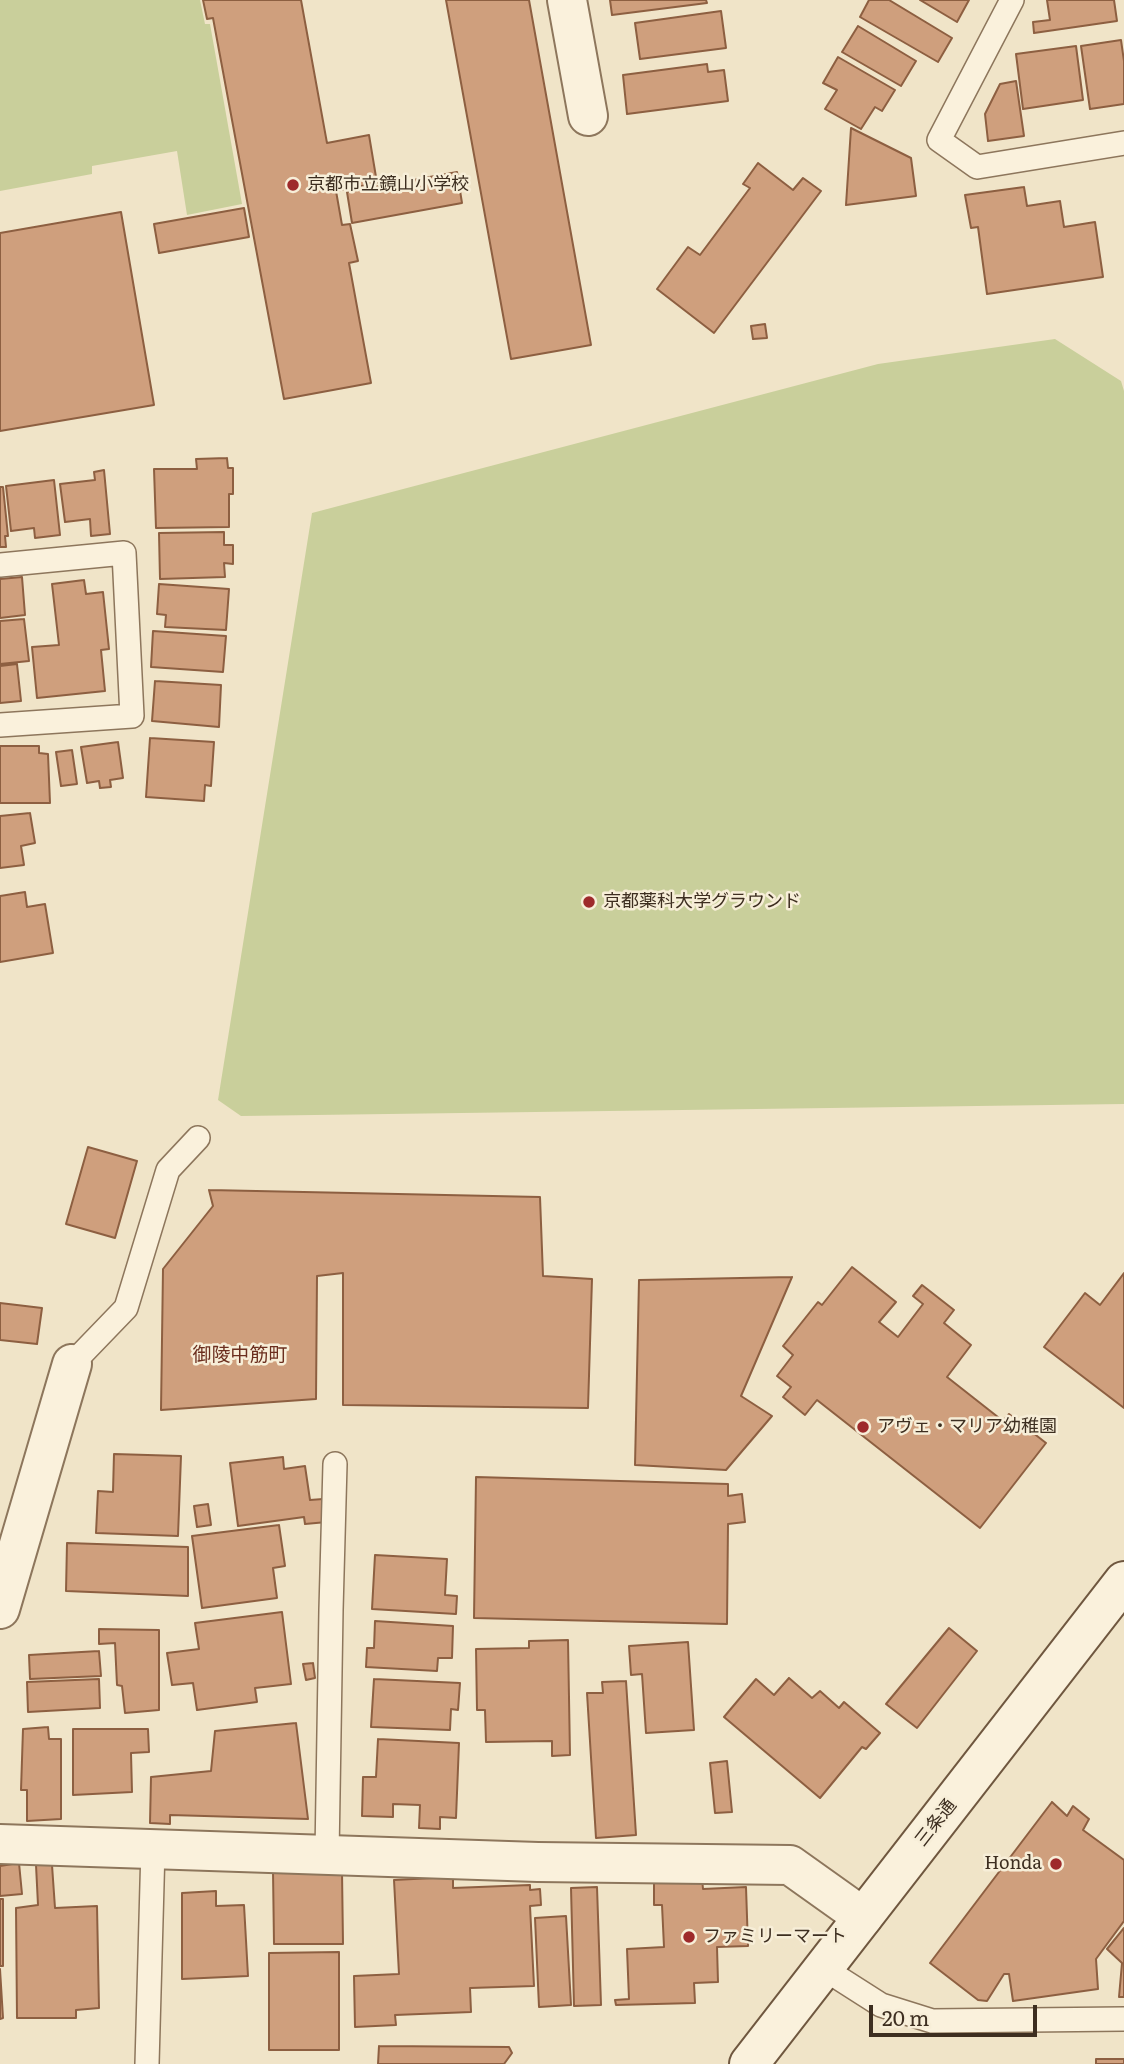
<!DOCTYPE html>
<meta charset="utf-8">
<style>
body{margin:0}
#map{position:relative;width:1124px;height:2064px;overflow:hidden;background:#f0e4c8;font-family:Literata,serif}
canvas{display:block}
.scale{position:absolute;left:869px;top:2005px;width:168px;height:32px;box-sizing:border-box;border:4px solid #3d2e20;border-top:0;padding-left:9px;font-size:21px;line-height:24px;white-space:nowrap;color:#3d2e20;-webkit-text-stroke:5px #f7eed8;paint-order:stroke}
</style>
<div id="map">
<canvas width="1124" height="2064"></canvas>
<div class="scale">20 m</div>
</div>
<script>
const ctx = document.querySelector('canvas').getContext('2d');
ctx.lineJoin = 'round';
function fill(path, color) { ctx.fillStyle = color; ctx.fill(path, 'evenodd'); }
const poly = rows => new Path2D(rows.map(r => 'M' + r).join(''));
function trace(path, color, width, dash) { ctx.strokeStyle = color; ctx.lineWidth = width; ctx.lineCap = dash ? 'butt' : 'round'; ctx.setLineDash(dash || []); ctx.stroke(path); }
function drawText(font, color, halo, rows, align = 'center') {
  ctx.font = font + ' Literata,"Noto Sans JP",serif'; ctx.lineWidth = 5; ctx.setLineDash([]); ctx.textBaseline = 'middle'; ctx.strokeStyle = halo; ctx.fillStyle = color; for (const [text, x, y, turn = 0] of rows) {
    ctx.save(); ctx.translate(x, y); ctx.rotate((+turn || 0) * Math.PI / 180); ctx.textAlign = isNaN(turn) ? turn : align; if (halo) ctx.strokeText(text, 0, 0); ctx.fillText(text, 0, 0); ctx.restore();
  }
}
const green = poly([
 [0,0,200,0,205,24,210,24,242,204,187,215,177,151,92,166,92,174,0,191],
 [1055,339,1121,381,1124,391,1124,1104,241,1116,218,1100,312,513,878,364]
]);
const building = poly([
 [203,0,301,0,327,143,369,135,377,183,336,191,342,225,350,224,358,261,349,263,371,383,284,399,213,18,207,19,203,0],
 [446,0,529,0,591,345,511,359,446,0],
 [610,0,706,0,707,3,612,15,610,0],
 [869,0,889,0,952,38,938,62,860,17,869,0],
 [920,0,969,0,957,22,920,0],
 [1047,0,1114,0,1117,21,1034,33,1033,22,1050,20,1047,0],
 [721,11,726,48,640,59,635,23,721,11],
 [858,26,916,61,901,86,842,52,858,26],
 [1121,40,1124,61,1124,104,1090,109,1081,46,1121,40],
 [1076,46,1083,100,1023,109,1016,54,1076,46],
 [838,57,895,90,882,111,875,107,861,129,825,109,837,90,823,83,838,57],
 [707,64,708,72,724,70,728,101,627,114,623,75,707,64],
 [1016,81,1024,136,988,141,985,114,1000,84,1016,81],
 [851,128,911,158,916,196,846,205,851,128],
 [758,163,793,190,803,178,821,191,714,333,657,289,688,247,700,255,750,188,743,184,758,163],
 [457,172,462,203,352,223,347,192,457,172],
 [1024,187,1027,206,1060,201,1064,227,1095,222,1103,277,987,294,978,227,971,228,965,195,1024,187],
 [244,208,249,237,159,253,154,224,244,208],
 [121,212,154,405,0,431,0,233,121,212],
 [765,324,767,338,753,339,751,326,765,324],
 [227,458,228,468,233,468,233,494,229,494,229,527,156,528,154,469,197,469,196,459,227,458],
 [104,470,110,534,91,536,90,519,65,522,60,484,95,480,94,472,104,470],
 [54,480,60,535,35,538,34,528,11,531,6,486,54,480],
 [0,487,3,487,8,536,5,536,6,547,0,547,0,487],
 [224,532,224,545,233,545,233,564,224,563,225,577,160,579,159,533,224,532],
 [22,577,25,615,0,618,0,579,22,577],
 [84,580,86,594,103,592,109,649,101,650,105,691,37,698,32,647,59,645,52,584,84,580],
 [159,584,229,589,226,630,165,627,166,615,157,614,159,584],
 [24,619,29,661,0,664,0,621,24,619],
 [153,631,226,636,223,672,151,667,153,631],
 [17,664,21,701,0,703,0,666,17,664],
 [155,681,221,685,219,727,152,721,155,681],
 [150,738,214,742,211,786,205,785,204,801,146,797,150,738],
 [118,742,123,778,110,780,111,787,100,788,99,781,87,783,81,747,118,742],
 [0,746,39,746,39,753,48,754,50,803,0,803,0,746],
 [72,750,77,784,61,786,56,752,72,750],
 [30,813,35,843,21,846,24,865,0,868,0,816,30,813],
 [25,892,27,907,45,904,53,953,0,962,0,896,25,892],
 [88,1147,137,1161,115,1238,66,1224,88,1147],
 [209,1190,540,1197,543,1276,592,1279,588,1408,343,1405,343,1273,317,1276,316,1399,161,1410,163,1269,213,1206,209,1190],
 [852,1267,896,1302,879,1322,898,1337,923,1304,913,1296,922,1285,954,1310,944,1323,971,1345,947,1377,1003,1421,1009,1414,1046,1443,980,1528,817,1400,805,1415,783,1397,791,1387,777,1376,793,1355,783,1346,818,1302,822,1305,852,1267],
 [1124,1273,1124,1408,1044,1347,1085,1293,1100,1305,1124,1273],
 [792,1277,741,1396,772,1416,726,1470,635,1465,639,1280,792,1277],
 [0,1303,42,1308,37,1344,0,1340,0,1303],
 [114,1454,181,1456,178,1536,96,1533,98,1491,113,1492,114,1454],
 [283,1457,284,1469,305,1466,310,1500,323,1499,327,1522,305,1524,304,1517,238,1526,230,1463,283,1457],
 [476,1477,728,1484,728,1496,742,1494,745,1522,728,1524,727,1624,474,1618,476,1477],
 [208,1504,211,1525,197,1527,194,1506,208,1504],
 [279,1525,285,1566,273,1568,277,1598,202,1608,192,1536,279,1525],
 [67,1543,188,1547,188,1596,66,1591,67,1543],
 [375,1555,447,1559,445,1595,457,1596,456,1614,372,1609,375,1555],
 [282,1612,291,1684,255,1688,257,1702,197,1710,193,1683,172,1685,167,1653,199,1649,195,1623,282,1612],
 [375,1621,453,1626,452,1658,438,1658,437,1671,366,1667,367,1648,374,1648,375,1621],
 [949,1628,977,1651,917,1728,886,1704,949,1628],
 [99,1629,159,1630,159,1710,125,1713,122,1686,117,1685,115,1643,99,1644,99,1629],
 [568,1640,570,1755,552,1756,552,1741,486,1742,485,1710,477,1710,476,1649,529,1648,529,1641,568,1640],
 [688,1642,694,1730,646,1733,642,1674,631,1675,629,1646,688,1642],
 [99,1651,101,1676,30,1679,29,1655,99,1651],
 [313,1663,315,1678,306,1680,303,1664,313,1663],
 [789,1678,812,1698,820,1691,839,1708,844,1702,880,1733,866,1749,862,1747,820,1798,724,1717,756,1679,774,1695,789,1678],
 [99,1679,100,1708,28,1712,27,1682,99,1679],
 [374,1679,460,1683,458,1710,451,1709,450,1730,371,1727,374,1679],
 [626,1681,636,1835,596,1838,587,1693,603,1693,602,1682,626,1681],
 [296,1723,308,1819,170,1815,170,1824,150,1823,151,1777,211,1771,215,1731,296,1723],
 [48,1727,49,1739,61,1739,61,1819,27,1821,27,1790,21,1790,23,1729,48,1727],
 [73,1729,148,1729,149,1752,131,1753,132,1792,73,1795,73,1729],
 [378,1739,459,1743,456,1818,440,1817,440,1829,419,1828,420,1805,393,1804,393,1817,362,1816,363,1777,376,1777,378,1739],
 [727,1761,732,1812,715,1813,710,1763,727,1761],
 [1052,1802,1067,1816,1073,1806,1089,1819,1083,1830,1124,1860,1124,1921,1096,1959,1098,1989,1013,2001,1009,1974,1004,1974,987,2001,978,2000,930,1963,1052,1802],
 [19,1863,22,1894,0,1896,0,1866,19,1863],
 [36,1865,52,1865,55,1908,97,1906,99,2008,76,2010,76,2018,17,2018,16,1908,38,1905,36,1865],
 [273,1871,342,1871,343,1944,274,1944,273,1871],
 [453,1877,453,1888,530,1885,530,1890,540,1889,541,1905,530,1906,534,1986,470,1988,471,2012,395,2015,396,2025,355,2027,354,1976,399,1974,394,1880,453,1877],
 [702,1878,703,1889,746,1887,748,1946,717,1947,718,1982,694,1983,695,2003,616,2005,615,2000,629,1999,627,1949,664,1947,662,1905,654,1905,654,1881,702,1878],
 [597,1887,601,2005,574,2006,571,1888,597,1887],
 [216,1891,216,1906,244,1905,248,1976,182,1979,182,1893,216,1891],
 [0,1899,3,1899,3,1966,0,1966,0,1899],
 [566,1916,571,2005,539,2007,535,1918,566,1916],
 [1124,1928,1124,1997,1119,1997,1122,1963,1107,1949,1124,1928],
 [339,1952,339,2050,269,2050,269,1953,339,1952],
 [0,1969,3,2018,0,2019,0,1969],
 [379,2046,509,2047,512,2053,504,2064,378,2064,379,2046],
 [1096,2059,1124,2059,1124,2064,1096,2064,1096,2059]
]);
const service = poly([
 [1012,0,939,140,977,167,1124,143],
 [0,565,124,553,132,716,0,725],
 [72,1364,126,1308,168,1170,198,1138],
 [327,1854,331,1610,335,1464],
 [823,1968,881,2005,932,2021,1124,2019],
 [147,2064,153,1848]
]);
const minor = poly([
 [567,0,588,116],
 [0,1609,72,1364],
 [0,1844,538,1862,790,1865,863,1917]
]);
const secondary = poly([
 [749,2064,1124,1581]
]);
const markers = [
 [293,185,7,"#9e2a2b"],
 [589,902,7,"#9e2a2b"],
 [863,1427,7,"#9e2a2b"],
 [1056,1864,7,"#9e2a2b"],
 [689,1937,7,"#9e2a2b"]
];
const poiNames = [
 ["京都市立鏡山小学校",307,185],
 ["京都薬科大学グラウンド",603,902],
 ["アヴェ・マリア幼稚園",877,1427],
 ["Honda",1042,1864,"right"],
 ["ファミリーマート",703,1937]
];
const streetNames = [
 ["三条通",936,1823,-52]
];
const neighbourhoodNames = [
 ["御陵中筋町",240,1355]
];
fill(green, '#c9cf9b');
fill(building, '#cf9f7d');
trace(building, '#8d5f41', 2);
trace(service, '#8d765c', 26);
trace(minor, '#8d765c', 42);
trace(secondary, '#6f573f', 42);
trace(service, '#faf1dc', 23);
trace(minor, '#faf1dc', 38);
trace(secondary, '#faf1dc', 38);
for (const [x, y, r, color] of markers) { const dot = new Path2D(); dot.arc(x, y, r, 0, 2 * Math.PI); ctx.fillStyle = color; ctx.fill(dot); trace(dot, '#f7eed8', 2.5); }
drawText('18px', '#3d2e20', '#f7eed8', poiNames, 'left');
drawText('18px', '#3d2e20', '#f7eed8', streetNames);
drawText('19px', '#6b2e1e', '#f7eed8', neighbourhoodNames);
</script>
